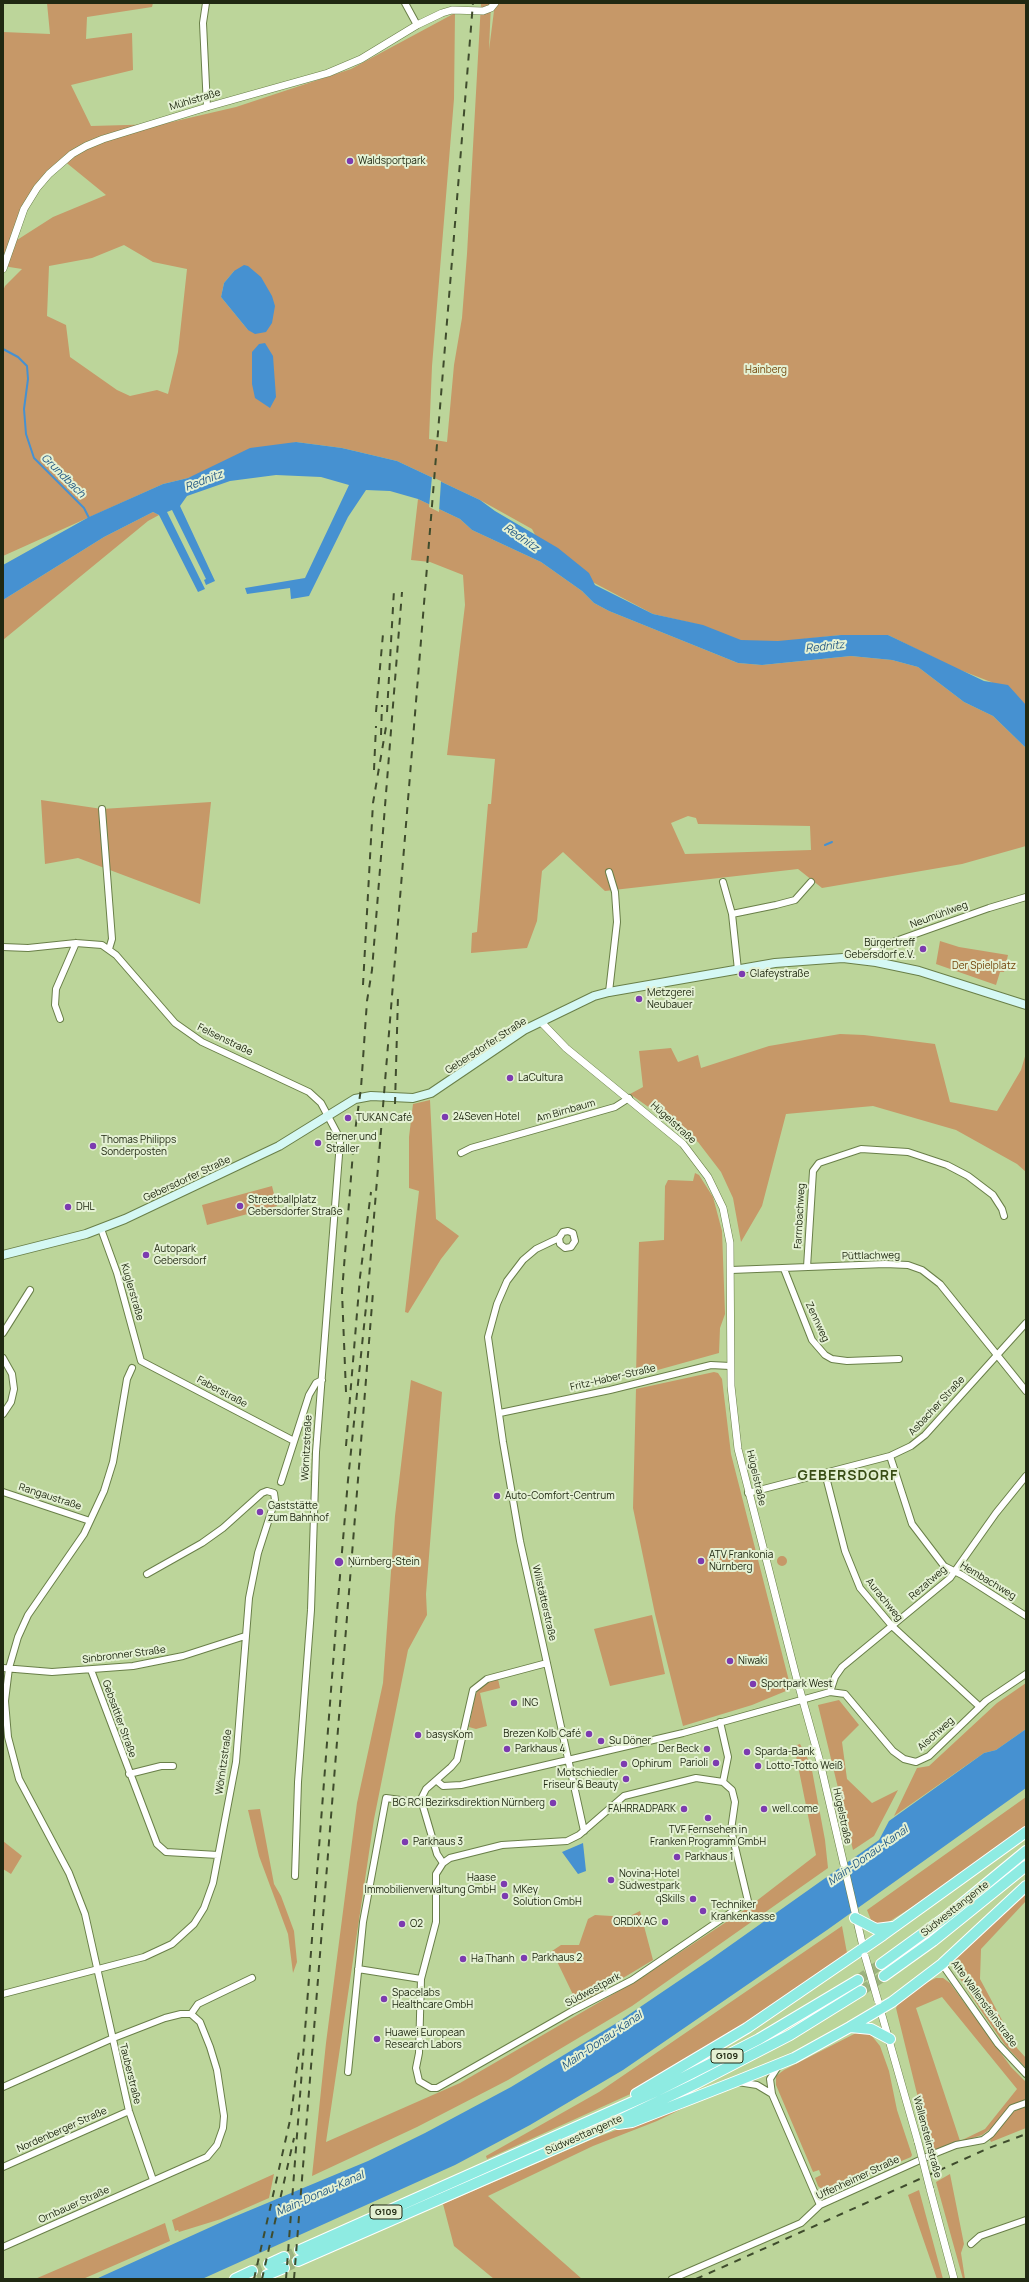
<!DOCTYPE html>
<meta charset="utf-8">
<style>
body{margin:0}
#map{position:relative;width:1029px;height:2282px;overflow:hidden;background:#bcd59a;font-family:Manrope,sans-serif}
canvas{display:block}
.frame{position:absolute;inset:0;border:4px solid #202912;pointer-events:none}
</style>
<div id="map">
<canvas width="1029" height="2282"></canvas>
<div class="frame"></div>
</div>
<script>
const ctx = document.querySelector('canvas').getContext('2d');
ctx.lineJoin = 'round';
function fill(path, color) { ctx.fillStyle = color; ctx.fill(path, 'evenodd'); }
const poly = rows => new Path2D(rows.map(r => 'M' + r).join(''));
function trace(path, color, width, dash) { ctx.strokeStyle = color; ctx.lineWidth = width; ctx.lineCap = dash ? 'butt' : 'round'; ctx.setLineDash(dash || []); ctx.stroke(path); }
function drawText(font, color, halo, rows, align = 'center') {
  ctx.font = font + ' Manrope,sans-serif'; ctx.lineWidth = 4; ctx.setLineDash([]); ctx.textBaseline = 'middle'; ctx.strokeStyle = halo; ctx.fillStyle = color; for (const [text, x, y, turn = 0] of rows) {
    ctx.save(); ctx.translate(x, y); ctx.rotate((+turn || 0) * Math.PI / 180); ctx.textAlign = isNaN(turn) ? turn : align; if (halo) ctx.strokeText(text, 0, 0); ctx.fillText(text, 0, 0); ctx.restore();
  }
}
const green = poly([
 [47,3,153,3,152,7,87,17,86,39,132,33,133,70,71,85,91,126,163,124,236,107,351,69,455,13,454,99,432,366,429,439,447,442,454,365,462,318,467,254,481,3,491,3,489,50,495,3,1026,3,1026,710,991,682,955,668,888,635,841,635,768,643,733,640,696,624,653,614,583,577,541,546,532,529,480,500,397,461,342,448,296,442,188,478,163,484,3,556,3,291,5,286,22,269,3,266,3,32,50,34],
 [63,160,106,195,53,217,17,240,26,208],
 [124,245,153,262,187,269,178,352,168,394,157,390,130,396,117,390,70,357,66,325,47,316,49,266,92,258],
 [234,271,248,330,221,297,224,283],
 [418,499,460,519,472,530,541,562,582,591,594,603,609,611,738,663,762,665,851,656,892,660,918,667,964,702,993,716,1026,748,1026,846,962,864,822,888,798,869,605,891,563,852,542,871,537,921,527,948,471,953,472,933,477,932,488,804,491,804,495,759,447,755,465,605,463,575,430,562,411,560],
 [688,816,696,818,698,824,810,826,811,850,685,854,671,823],
 [153,512,159,515,148,521,3,640,3,600,104,537],
 [41,800,102,809,211,802,200,904,78,858,45,864],
 [940,941,959,947,1008,955,1004,972,1000,972,996,985,936,964],
 [840,1034,864,1035,935,1044,950,1102,997,1111,1021,1070,1026,1053,1026,1172,1017,1164,956,1130,873,1106,786,1114,762,1206,741,1242,733,1198,721,1172,698,1142,630,1094,643,1087,639,1051,671,1048,678,1062,698,1055,701,1068,769,1046],
 [430,1100,436,1219,459,1236,441,1259,408,1313,405,1312,419,1191,409,1188,409,1137,413,1104],
 [695,1173,699,1175,713,1197,722,1231,725,1314,720,1328,719,1353,636,1376,639,1242,664,1240,665,1186,668,1180,693,1181],
 [272,1186,277,1206,207,1225,202,1205],
 [714,1372,718,1373,722,1379,731,1454,789,1681,786,1691,752,1705,683,1726,655,1614,633,1508,636,1389],
 [411,1380,442,1392,426,1594,427,1615,408,1650,374,1819,326,2142,460,2083,641,1978,746,1909,816,1855,794,1746,800,1744,811,1765,825,1840,828,1868,632,2006,508,2080,417,2127,312,2176,326,2043,357,1803,383,1683,395,1516],
 '777 1561a5 5 0 1 1 10 0a5 5 0 1 1-10 0Z',
 [652,1615,665,1674,610,1686,594,1629],
 [498,1679,500,1688,480,1693,487,1726,476,1729,469,1727,475,1696,478,1690,486,1683],
 [1026,1683,1026,1729,996,1750,984,1753,894,1816,917,1768,929,1766,997,1703],
 [839,1700,859,1725,842,1742,847,1779,872,1803,898,1790,874,1836,853,1850,818,1705],
 [1026,1797,1026,1827,942,1888,887,1923,876,1925,871,1920,867,1910],
 [260,1809,274,1884,281,1896,294,1931,297,1962,293,1973,288,1934,259,1856,248,1810],
 [3,1841,22,1856,11,1874,3,1869],
 [1026,1888,1026,1901,981,1949,980,1979,1017,2048,1026,2058,1026,2068,1005,2045,984,2015,955,1971,953,1965,954,1958],
 [640,1911,653,1960,578,2005,552,1951,561,1945,579,1945,588,1919,595,1915,628,1917],
 [842,1926,847,1953,766,2011,637,2091,487,2159,486,2156,599,2092],
 [936,1978,943,1978,950,1983,1011,2067,1026,2082,1026,2099,1010,2106,994,2126,982,2135,931,2151,896,2008,899,2002,919,1986],
 [942,1997,1017,2089,985,2129,960,2141,916,2008],
 [858,2032,866,2032,872,2036,880,2046,889,2071,897,2110,912,2155,911,2157,826,2193,818,2186,815,2178,821,2175,819,2170,813,2172,776,2085,776,2076,784,2070],
 [710,2095,657,2121,593,2146,488,2196,582,2279,494,2279,454,2246,443,2204,595,2138],
 [1026,2106,1026,2128,991,2142,990,2140,1013,2112],
 [274,2174,269,2198,221,2219,179,2232,178,2230,175,2231,172,2220],
 [950,2174,964,2244,961,2253,965,2279,963,2279,936,2182],
 [919,2190,943,2279,937,2279,908,2195],
 [165,2223,170,2241,83,2279,35,2279]
]);
const water = poly([
 [244,265,248,266,261,277,272,296,275,306,272,323,266,332,255,334,248,330,221,297,224,283,234,271],
 [265,343,273,356,276,397,270,408,255,398,252,384,252,352,259,344],
 [296,442,342,448,397,461,480,500,495,511,558,548,589,573,595,585,653,614,703,625,741,640,778,641,841,635,888,635,984,681,1008,685,1026,705,1026,748,993,716,964,702,918,667,892,660,851,656,762,665,738,663,609,611,594,603,582,591,541,562,472,530,460,519,418,499,390,491,366,490,348,517,309,596,291,599,290,588,247,594,245,588,305,578,349,485,321,477,276,475,230,481,187,496,180,506,215,581,206,585,204,580,206,579,172,510,167,512,205,589,198,592,159,515,153,512,104,537,3,600,3,565,89,517,163,484,188,478,250,448],
 [1026,1729,1026,1788,827,1930,623,2070,530,2125,455,2165,202,2279,96,2279,224,2221,368,2161,425,2133,511,2087,615,2024,711,1959,879,1840,889,1821,984,1753,996,1750],
 [583,1843,586,1871,578,1874,562,1852]
]);
const pier = poly([
 [432,477,441,481,439,512,429,507]
]);
const stream = poly([
 [3,349,18,357,27,366,28,379,24,409,26,434,34,458,84,508,89,518],
 [825,845,832,842]
]);
const trunkTunnel = poly([
 [858,1980,881,1964],
 [861,1991,884,1976],
 [284,2257,300,2250],
 [284,2268,298,2261],
 [252,2271,269,2264],
 [258,2279,267,2275]
]);
const minor = poly([
 [206,3,203,23,207,107],
 [405,3,417,25],
 [102,809,112,939,109,949],
 [723,882,732,914,738,970],
 [732,914,776,905,795,900,811,882],
 [3,947,28,948,76,943,102,945,116,955,175,1023,202,1042,309,1092,321,1103,338,1135,340,1142,316,1452,311,1610,298,1782,295,1876],
 [864,960,876,948,989,908,1026,897],
 [609,992,617,922,615,892,609,872],
 [60,1019,55,1005,56,989,76,943],
 [461,1153,471,1148,615,1107,629,1098],
 [101,1229,117,1273,141,1361,294,1441],
 [559,1238,560,1244,565,1248,571,1247,575,1241,573,1233,568,1231,563,1232,559,1238,536,1249,523,1260,507,1281,497,1304,488,1337,503,1442,520,1541,584,1831],
 [807,1267,813,1171,819,1163,861,1149,908,1152,947,1165,968,1176,993,1195,1002,1209,1004,1216],
 [784,1269,812,1340,825,1355,832,1359,847,1361,899,1359],
 [731,1270,885,1264,908,1265,922,1270,940,1284,1026,1391],
 [3,1333,30,1290],
 [3,1358,12,1374,14,1389,11,1402,3,1414],
 [132,1368,127,1379,113,1462,104,1491,84,1534,28,1615,18,1637,9,1668,5,1701,8,1737,19,1779,69,1873,85,1914,129,2111,153,2180],
 [500,1413,610,1390,711,1365,730,1366],
 [890,1456,912,1524,944,1566,962,1575,1026,1616],
 [825,1473,845,1551,860,1588,892,1626,980,1707],
 [281,1482,309,1395,316,1383,322,1380],
 [3,1492,90,1521],
 [748,1493,890,1456,911,1446,925,1435,1026,1323],
 [3,1668,52,1672,133,1666,183,1656,245,1636],
 [91,1670,157,1844,166,1852,218,1855],
 [830,1692,835,1677,842,1667,950,1578,996,1513,1026,1476],
 [720,1722,728,1757,723,1782],
 [129,1774,161,1766,173,1766],
 [696,1778,723,1782,732,1790,735,1802,731,1830,748,1901,632,1980,572,2011,453,2079,437,2088,431,2088,419,2081,416,2068,419,2053,421,1979,436,1922,436,1874,443,1863,450,1858,502,1845,567,1841,579,1835,624,1796,696,1778],
 [437,1781,443,1786,461,1785,683,1733,830,1692,845,1694,893,1751,904,1759,916,1762,929,1756,986,1701,1026,1674],
 [443,1863,437,1854,422,1803,422,1797,426,1789,451,1767,457,1760,473,1690,487,1679,547,1663],
 [942,1964,998,2044,1026,2074],
 [358,1969,421,1979],
 [3,1994,144,1957,172,1944,194,1924,204,1908,213,1883,236,1762,249,1598,258,1553,275,1500,274,1493,267,1491,262,1493,223,1528,202,1543,147,1574],
 [191,2014,198,2004,252,1978],
 [779,2065,770,2079,772,2094,820,2205],
 [348,2072,363,1922,386,1798,422,1803],
 [738,2082,757,2085,772,2094],
 [3,2087,111,2039,165,2018,181,2014,191,2014,200,2022,210,2047,217,2070,224,2116,223,2128,217,2145,207,2157,3,2247],
 [3,2167,129,2111],
 [971,2244,980,2236,1026,2220],
 [672,2279,801,2223,820,2205,931,2155,956,2145,983,2140,991,2134,1012,2108,1026,2103]
]);
const tertiary = poly([
 [3,269,24,209,37,188,49,174,72,154,86,146,103,139,207,107,328,73,361,59,417,25,442,13,452,10,483,11,491,8,495,3],
 [542,1023,566,1048,683,1144,708,1177,723,1208,730,1243,731,1386,738,1449,796,1676,820,1762,864,1951],
 [879,2005,918,2142],
 [930,2189,954,2279]
]);
const secondary = poly([
 [3,1255,86,1234,125,1219,279,1146,355,1099,371,1096,413,1098,431,1093,524,1030,594,996,609,992,775,963,843,958,876,962,919,971,1026,1005]
]);
const trunk = poly([
 [855,1918,876,1929,892,1927],
 [881,1964,947,1916,1026,1851],
 [884,1976,933,1941,1026,1866],
 [850,2027,871,2029,890,2039],
 [636,2094,747,2028,883,1935,1026,1832],
 [618,2124,632,2122,737,2081,794,2058,850,2027,892,2002,942,1964,1026,1886],
 [300,2250,655,2092,759,2039,858,1980],
 [298,2261,607,2126,697,2083,790,2035,861,1991],
 [269,2264,284,2257],
 [267,2275,284,2268],
 [235,2279,252,2271]
]);
const rail = poly([
 [376,712,383,634],
 [387,712,394,590],
 [381,735,382,705],
 [374,770,376,726],
 [363,985,373,803,386,727],
 [395,1104,398,996],
 [346,1392,342,1292,354,1139,361,1088,367,1001,372,970,402,592],
 [346,1446,360,1277,371,1192],
 [254,2279,291,2116,299,2051],
 [262,2279,294,2138],
 [286,2279,337,1612,348,1480,369,1278,473,3],
 [294,2279,373,1292],
 [696,2279,989,2148,1026,2134]
]);
const tertiaryBridge = poly([
 [865,1956,878,2001],
 [918,2142,930,2189]
]);
const markers = [
 [350,161,4,"#7c3bb0"],
 [923,949,4,"#7c3bb0"],
 [742,974,4,"#7c3bb0"],
 [639,999,4,"#7c3bb0"],
 [510,1078,4,"#7c3bb0"],
 [445,1117,4,"#7c3bb0"],
 [348,1118,4,"#7c3bb0"],
 [318,1143,4,"#7c3bb0"],
 [93,1146,4,"#7c3bb0"],
 [240,1206,4,"#7c3bb0"],
 [68,1207,4,"#7c3bb0"],
 [146,1255,4,"#7c3bb0"],
 [497,1496,4,"#7c3bb0"],
 [260,1512,4,"#7c3bb0"],
 [701,1561,4,"#7c3bb0"],
 [339,1562,5,"#7c3bb0"],
 [730,1661,4,"#7c3bb0"],
 [753,1684,4,"#7c3bb0"],
 [514,1703,4,"#7c3bb0"],
 [589,1734,4,"#7c3bb0"],
 [418,1735,4,"#7c3bb0"],
 [601,1741,4,"#7c3bb0"],
 [507,1749,4,"#7c3bb0"],
 [707,1749,4,"#7c3bb0"],
 [747,1752,4,"#7c3bb0"],
 [716,1763,4,"#7c3bb0"],
 [624,1764,4,"#7c3bb0"],
 [758,1766,4,"#7c3bb0"],
 [626,1779,4,"#7c3bb0"],
 [553,1803,4,"#7c3bb0"],
 [684,1809,4,"#7c3bb0"],
 [764,1809,4,"#7c3bb0"],
 [708,1818,4,"#7c3bb0"],
 [405,1842,4,"#7c3bb0"],
 [677,1857,4,"#7c3bb0"],
 [611,1880,4,"#7c3bb0"],
 [504,1884,4,"#7c3bb0"],
 [505,1896,4,"#7c3bb0"],
 [693,1899,4,"#7c3bb0"],
 [703,1911,4,"#7c3bb0"],
 [665,1922,4,"#7c3bb0"],
 [402,1924,4,"#7c3bb0"],
 [524,1958,4,"#7c3bb0"],
 [463,1959,4,"#7c3bb0"],
 [384,1999,4,"#7c3bb0"],
 [377,2039,4,"#7c3bb0"]
];
const shields = [
 [727,2056,32],
 [386,2212,32]
];
const shieldNames = [
 ["G109",727,2056],
 ["G109",386,2212]
];
const streetNames = [
 ["Mühlstraße",195,100,-17],
 ["Neumühlweg",939,915,-20],
 ["Felsenstraße",225,1040,26],
 ["Gebersdorfer Straße",486,1046,-33],
 ["Am Birnbaum",566,1111,-16],
 ["Hügelstraße",673,1123,42],
 ["Gebersdorfer Straße",187,1179,-25],
 ["Farrnbachweg",800,1216,-87],
 ["Püttlachweg",871,1256,-1],
 ["Kuglerstraße",132,1292,74],
 ["Zennweg",817,1322,65],
 ["Fritz-Haber-Straße",613,1378,-13],
 ["Faberstraße",222,1392,28],
 ["Asbacher Straße",937,1406,-47],
 ["Wörnitzstraße",307,1448,-87],
 ["Hügelstraße",756,1478,77],
 ["Rangaustraße",50,1497,18],
 ["Hembachweg",988,1581,31],
 ["Rezatweg",928,1583,-41],
 ["Aurachweg",884,1600,51],
 ["Willstätterstraße",544,1603,77],
 ["Sinbronner Straße",124,1655,-7],
 ["Gebsattler Straße",119,1719,70],
 ["Aischweg",936,1734,-42],
 ["Wörnitzstraße",224,1762,-82],
 ["Hügelstraße",842,1816,78],
 ["Südwesttangente",955,1909,-38],
 ["Südwestpark",593,1990,-28],
 ["Alte Wallensteinstraße",984,2004,54],
 ["Tauberstraße",130,2074,76],
 ["Nordenberger Straße",62,2130,-24],
 ["Südwesttangente",584,2135,-24],
 ["Wallensteinstraße",927,2137,75],
 ["Uffenheimer Straße",858,2178,-25],
 ["Ornbauer Straße",74,2205,-24]
];
const poiNames = [
 ["Waldsportpark",358,161],
 ["Bürgertreff",915,943,"right"],
 ["Gebersdorf e.V.",915,955,"right"],
 ["Glafeystraße",750,974],
 ["Metzgerei",647,993],
 ["Neubauer",647,1005],
 ["LaCultura",518,1078],
 ["24Seven Hotel",453,1117],
 ["TUKAN Café",356,1118],
 ["Berner und",326,1137],
 ["Straller",326,1149],
 ["Thomas Philipps",101,1140],
 ["Sonderposten",101,1152],
 ["Streetballplatz",248,1200],
 ["Gebersdorfer Straße",248,1212],
 ["DHL",76,1207],
 ["Autopark",154,1249],
 ["Gebersdorf",154,1261],
 ["Auto-Comfort-Centrum",505,1496],
 ["Gaststätte",268,1506],
 ["zum Bahnhof",268,1518],
 ["ATV Frankonia",709,1555],
 ["Nürnberg",709,1567],
 ["Nürnberg-Stein",348,1562],
 ["Niwaki",738,1661],
 ["Sportpark West",761,1684],
 ["ING",522,1703],
 ["Brezen Kolb Café",581,1734,"right"],
 ["basysKom",426,1735],
 ["Su Döner",609,1741],
 ["Parkhaus 4",515,1749],
 ["Der Beck",699,1749,"right"],
 ["Sparda-Bank",755,1752],
 ["Parioli",708,1763,"right"],
 ["Ophirum",632,1764],
 ["Lotto-Totto Weiß",766,1766],
 ["Motschiedler",618,1773,"right"],
 ["Friseur & Beauty",618,1785,"right"],
 ["BG RCI Bezirksdirektion Nürnberg",545,1803,"right"],
 ["FAHRRADPARK",676,1809,"right"],
 ["well.come",772,1809],
 ["TVF Fernsehen in",708,1830,"center"],
 ["Franken Programm GmbH",708,1842,"center"],
 ["Parkhaus 3",413,1842],
 ["Parkhaus 1",685,1857],
 ["Novina-Hotel",619,1874],
 ["Südwestpark",619,1886],
 ["Haase",496,1878,"right"],
 ["Immobilienverwaltung GmbH",496,1890,"right"],
 ["MKey",513,1890],
 ["Solution GmbH",513,1902],
 ["qSkills",685,1899,"right"],
 ["Techniker",711,1905],
 ["Krankenkasse",711,1917],
 ["ORDIX AG",657,1922,"right"],
 ["O2",410,1924],
 ["Parkhaus 2",532,1958],
 ["Ha Thanh",471,1959],
 ["Spacelabs",392,1993],
 ["Healthcare GmbH",392,2005],
 ["Huawei European",385,2033],
 ["Research Labors",385,2045]
];
const parkNames = [
 ["Hainberg",766,370],
 ["Der Spielplatz",984,966]
];
const waterNames = [
 ["Grundbach",63,476,45],
 ["Rednitz",204,481,-21],
 ["Rednitz",521,538,35],
 ["Rednitz",825,647,-6],
 ["Main-Donau-Kanal",868,1856,-35],
 ["Main-Donau-Kanal",602,2041,-34],
 ["Main-Donau-Kanal",320,2194,-24]
];
const districtNames = [
 ["GEBERSDORF",848,1476]
];
fill(green, '#c69868');
fill(water, '#4691d1');
fill(pier, '#bcd59a');
trace(stream, '#4691d1', 2);
trace(trunkTunnel, '#9db37f', 10, [10, 5]);
trace(minor, '#697f48', 8);
trace(tertiary, '#697f48', 8);
trace(secondary, '#697f48', 10);
trace(trunk, '#fff', 12);
trace(minor, '#fff', 6);
trace(tertiary, '#fff', 7);
trace(secondary, '#d5f8f4', 8);
trace(trunk, '#8eebe2', 10);
trace(rail, '#3f4c2d', 2, [7, 7]);
trace(tertiaryBridge, '#697f48', 8, []);
trace(tertiaryBridge, '#fff', 7);
for (const [x, y, r, color] of markers) { const dot = new Path2D(); dot.arc(x, y, r, 0, 2 * Math.PI); ctx.fillStyle = color; ctx.fill(dot); trace(dot, '#e4f1d3', 1.5); }
for (const [x, y, w] of shields) { const box = new Path2D(); box.roundRect(x - w / 2, y - 7, w, 14, 3); ctx.fillStyle = '#e4f1d3'; ctx.fill(box); trace(box, '#202912', 1); }
drawText('bold 9px', '#202912', null, shieldNames);
drawText('10px', '#202912', '#e4f1d3', streetNames);
drawText('10px', '#202912', '#e4f1d3', poiNames, 'left');
drawText('10px', '#72450a', '#e4f1d3', parkNames);
drawText('italic 11px', '#215682', '#e4f1d3', waterNames);
ctx.letterSpacing = '1px';
drawText('bold 14px', '#394d15', '#e4f1d3', districtNames);
ctx.letterSpacing = '0px';
</script>
